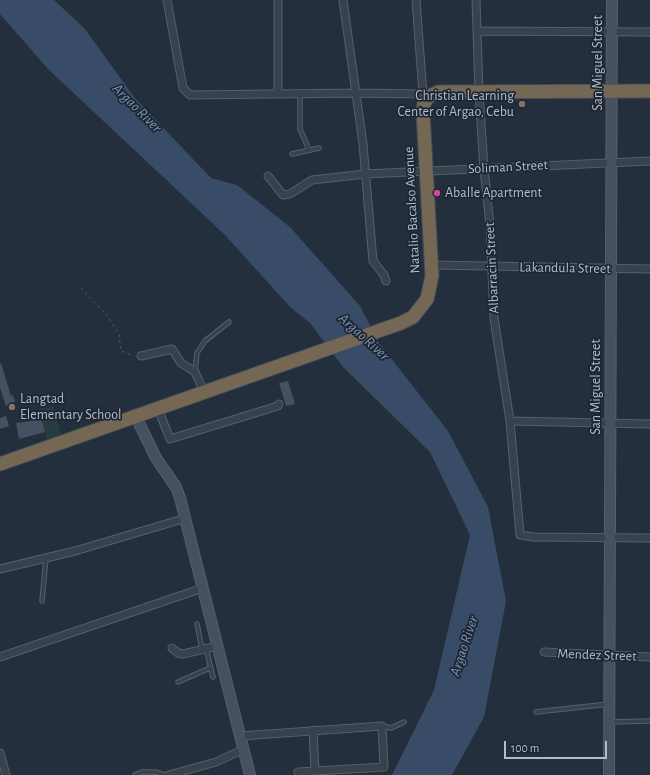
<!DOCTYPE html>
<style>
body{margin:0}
#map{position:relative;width:650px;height:775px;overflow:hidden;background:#242f3e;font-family:"Alegreya Sans",sans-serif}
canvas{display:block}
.scale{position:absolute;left:504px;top:741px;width:103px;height:18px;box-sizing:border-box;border:2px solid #b4bcc9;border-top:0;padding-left:5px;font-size:12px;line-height:14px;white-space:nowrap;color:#b4bcc9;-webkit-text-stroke:3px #1d2633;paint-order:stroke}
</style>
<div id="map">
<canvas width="650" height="775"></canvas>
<div class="scale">100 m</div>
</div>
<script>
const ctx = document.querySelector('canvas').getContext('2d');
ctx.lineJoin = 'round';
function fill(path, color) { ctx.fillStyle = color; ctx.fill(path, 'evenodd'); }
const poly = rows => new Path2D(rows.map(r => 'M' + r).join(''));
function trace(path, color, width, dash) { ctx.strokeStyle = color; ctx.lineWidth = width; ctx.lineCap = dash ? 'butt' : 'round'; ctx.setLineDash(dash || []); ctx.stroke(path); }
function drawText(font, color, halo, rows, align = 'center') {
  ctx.font = font + ' "Alegreya Sans",sans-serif'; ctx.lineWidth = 3.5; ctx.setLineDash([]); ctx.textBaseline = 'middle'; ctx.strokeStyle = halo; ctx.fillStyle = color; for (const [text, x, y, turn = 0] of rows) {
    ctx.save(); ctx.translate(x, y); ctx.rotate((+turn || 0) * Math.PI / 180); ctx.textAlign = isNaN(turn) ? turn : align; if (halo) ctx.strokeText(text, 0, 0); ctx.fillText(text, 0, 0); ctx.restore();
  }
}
const green = poly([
 [54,406,61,436,47,440,40,409]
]);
const water = poly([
 [0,0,54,0,85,29,134,97,211,178,237,185,290,227,360,306,379,343,448,431,488,507,506,601,484,717,452,775,392,775,434,690,470,535,430,452,343,367,310,323,291,308,225,235,48,69,0,14]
]);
const building = poly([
 [0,363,1,363,11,396,13,395,15,402,6,406,0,388],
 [288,381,295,404,286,406,279,383],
 [6,416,9,426,0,429,0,418],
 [41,417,45,432,19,439,16,423,31,421,31,420]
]);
const path = poly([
 [81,288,105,313,119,334,121,351,134,356]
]);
const lane = poly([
 [300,93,300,129,309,150],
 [292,154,319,148],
 [195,372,197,353,205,341,229,322],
 [42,601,46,558],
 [197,624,202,649],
 [206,648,213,677],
 [178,682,210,668],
 [536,712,609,704],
 [610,722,650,721],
 [382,726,391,728,404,722],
 [135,775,142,772,155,772,165,775]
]);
const street = poly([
 [167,0,183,88,190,95,356,93,423,94,427,98],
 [343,0,363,144,373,261,384,275,386,281],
 [416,0,423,94],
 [476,0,479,92,484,169,490,225,494,318,510,421,520,535,534,537,650,538],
 [477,31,650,32],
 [278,94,278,0],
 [268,176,283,195,290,194,312,180,365,174,650,161],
 [433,265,650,269],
 [141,356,172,349,181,363,195,372,204,392],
 [158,409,170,439,278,406,279,404],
 [510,421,650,424],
 [0,569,75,551,186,518],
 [172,648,178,653,183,654,217,646],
 [544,652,650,657],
 [0,657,203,588],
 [313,730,315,771],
 [241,736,382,726,384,767,298,772],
 [0,753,6,775],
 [169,775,216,762,244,749]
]);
const secondary = poly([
 [136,417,156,458,176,487,180,498,250,775],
 [609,775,612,0]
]);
const highway = poly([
 [0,464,401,323,413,317,427,299,432,276,423,112,424,104,427,98,432,95,438,92,650,91]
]);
const markers = [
 [522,104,4,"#8d6e63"],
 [437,193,4,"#d1479c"],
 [12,407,4,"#8d6e63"]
];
const streetNames = [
 ["San Miguel Street",598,63,-90],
 ["Soliman Street",508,167,-3],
 ["Natalio Bacalso Avenue",412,210,-93],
 ["Albarracin Street",492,268,-93],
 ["Lakandula Street",565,268,1],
 ["San Miguel Street",596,387,-90],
 ["Mendez Street",597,655,2]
];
const poiNames = [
 ["Christian Learning",514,96,"right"],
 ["Center of Argao, Cebu",514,112,"right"],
 ["Aballe Apartment",445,193],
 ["Langtad",20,399],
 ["Elementary School",20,415]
];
const waterNames = [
 ["Argao River",137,108,45],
 ["Argao River",364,337,42],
 ["Argao River",464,646,-72]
];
fill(green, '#263c3f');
fill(water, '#394c67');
fill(building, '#455162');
trace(lane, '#565f6c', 5.5);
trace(street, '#565f6c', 9);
trace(secondary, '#565f6c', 12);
trace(highway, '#434c59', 15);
trace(path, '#44595c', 1, [3, 3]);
trace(lane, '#38414e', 3.5);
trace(street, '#38414e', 7);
trace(secondary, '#465061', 10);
trace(highway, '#746855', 13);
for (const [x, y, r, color] of markers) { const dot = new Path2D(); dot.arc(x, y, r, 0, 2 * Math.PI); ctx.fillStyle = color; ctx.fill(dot); trace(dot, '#1d2633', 1.5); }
drawText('14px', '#b4bcc9', '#1d2633', streetNames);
drawText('14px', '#b4bcc9', '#1d2633', poiNames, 'left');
drawText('italic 15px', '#7c92b1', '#1d2633', waterNames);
</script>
